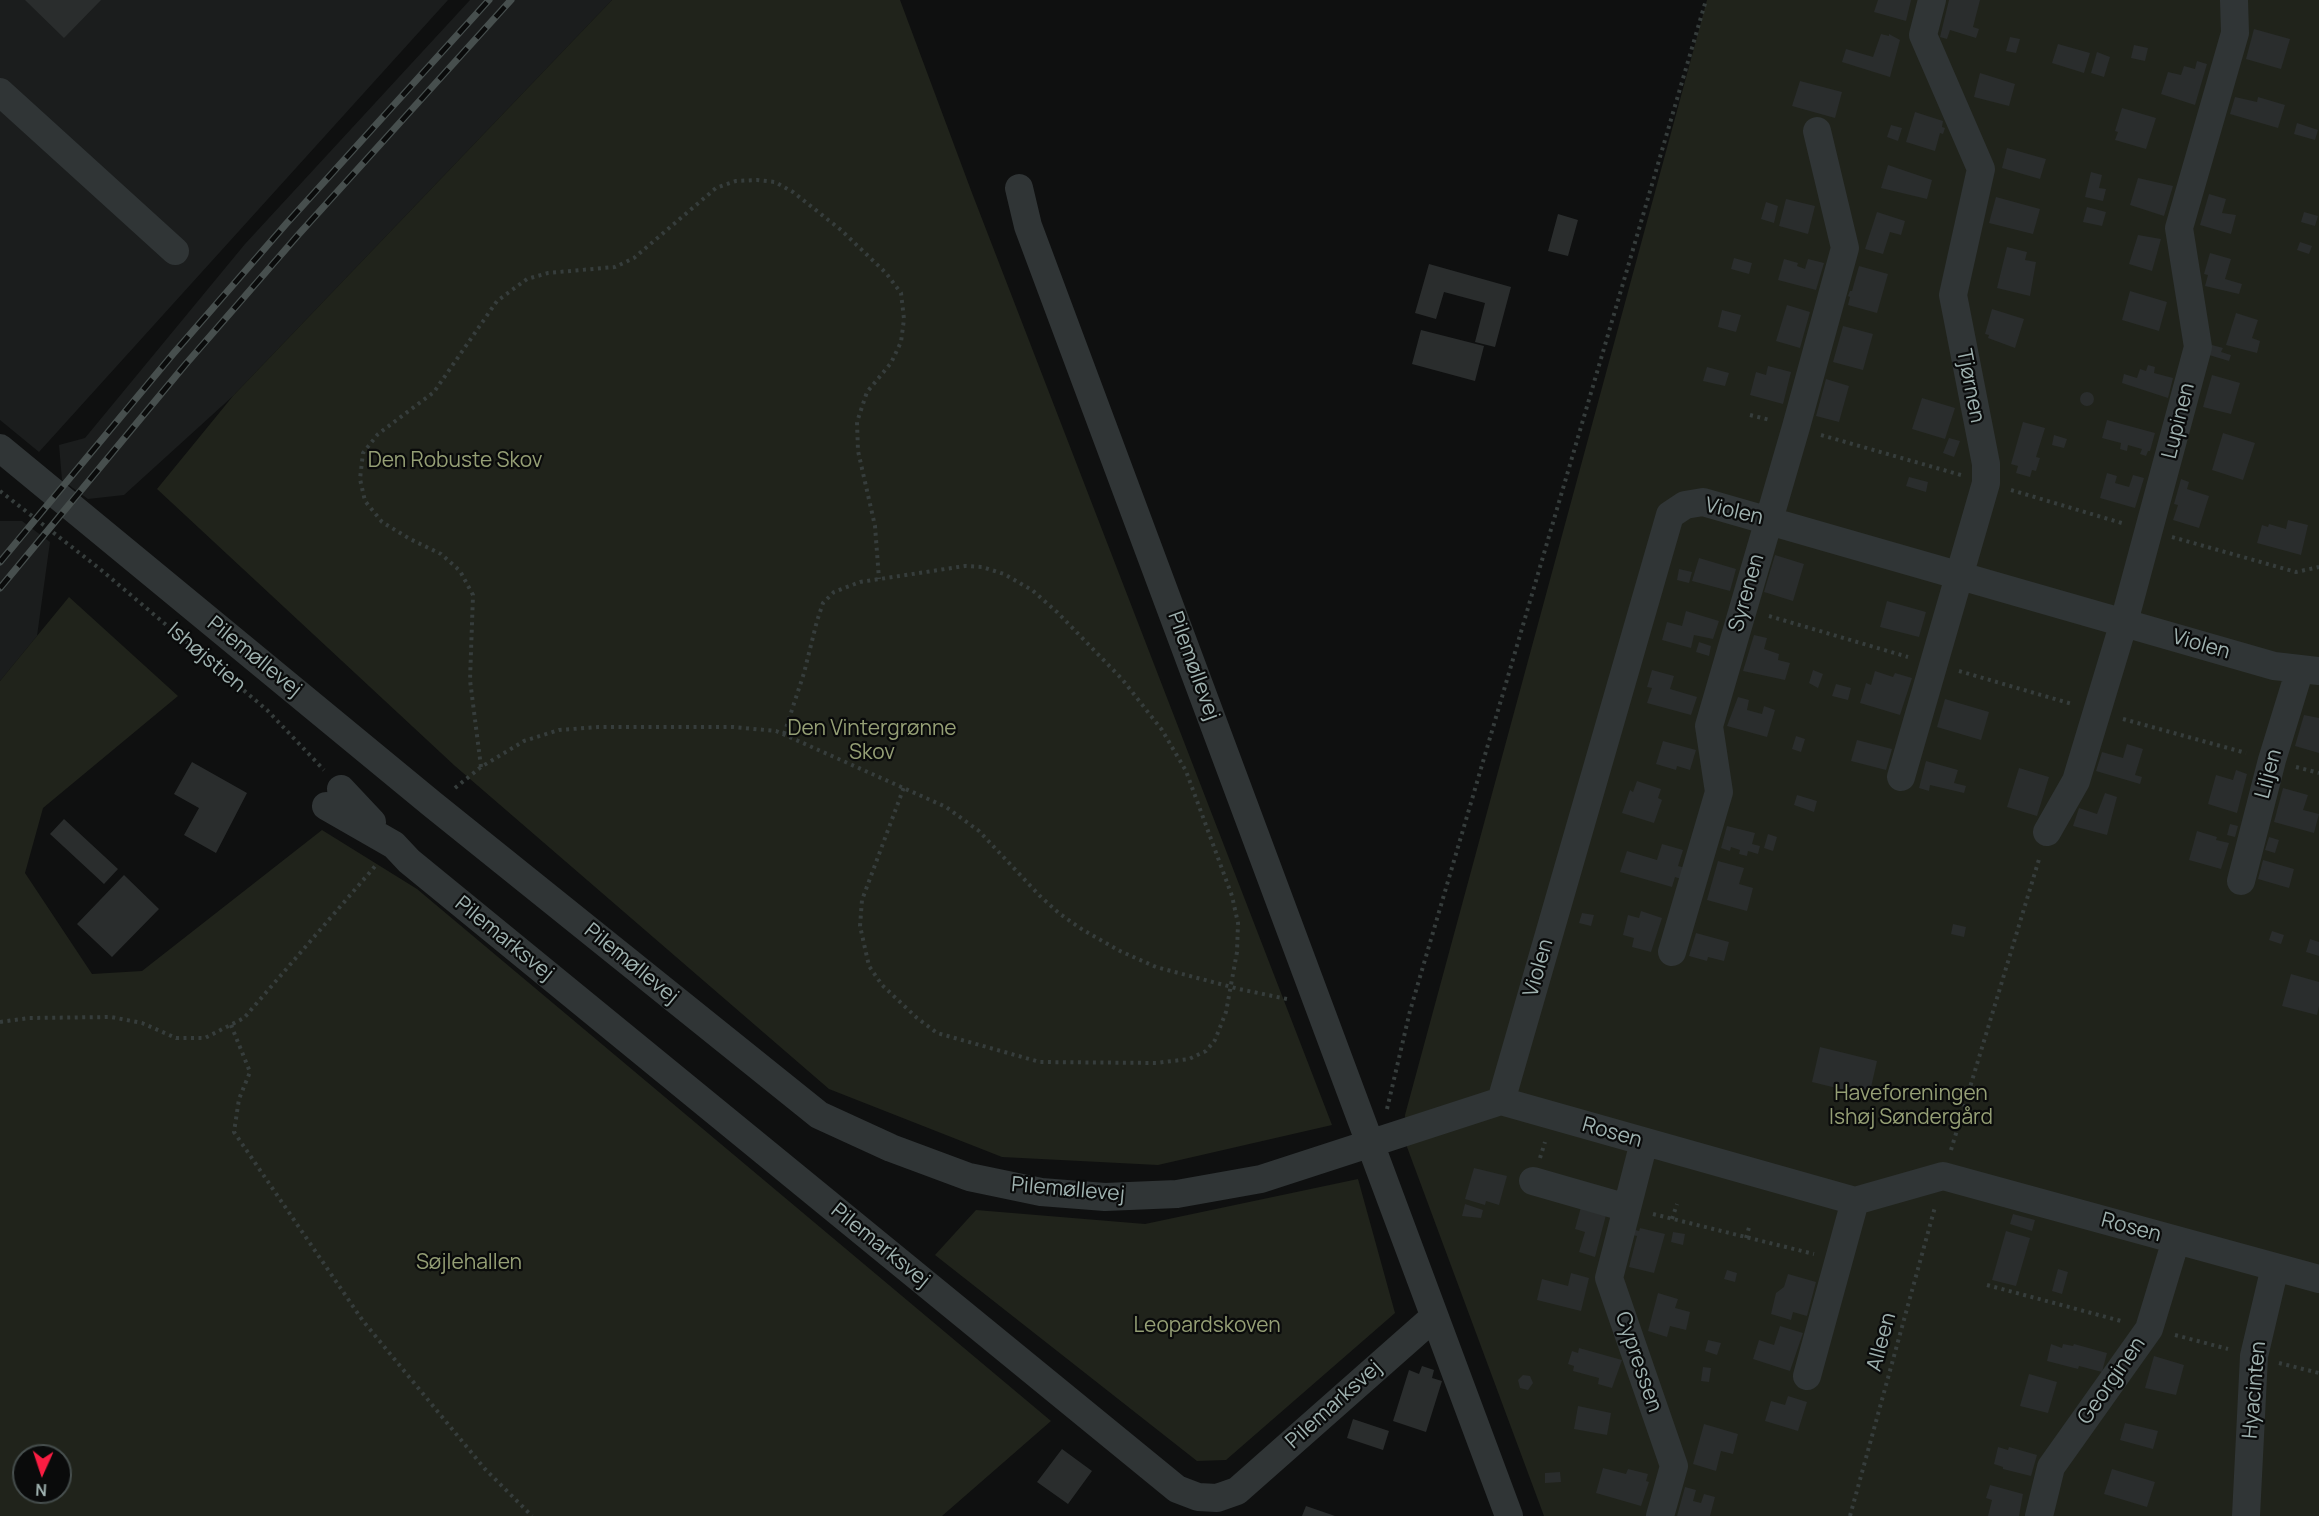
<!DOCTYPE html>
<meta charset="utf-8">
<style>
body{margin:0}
#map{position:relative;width:2319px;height:1516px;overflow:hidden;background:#0f1010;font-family:Manrope,sans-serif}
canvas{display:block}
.north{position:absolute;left:12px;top:1444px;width:60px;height:60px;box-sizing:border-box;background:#0a0b0b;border:2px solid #464e4d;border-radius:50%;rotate:183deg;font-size:16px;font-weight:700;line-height:24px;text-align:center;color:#9fb2b0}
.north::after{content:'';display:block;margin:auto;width:21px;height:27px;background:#fa1d42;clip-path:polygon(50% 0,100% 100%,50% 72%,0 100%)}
</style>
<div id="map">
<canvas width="2319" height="1516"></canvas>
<div class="north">N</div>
</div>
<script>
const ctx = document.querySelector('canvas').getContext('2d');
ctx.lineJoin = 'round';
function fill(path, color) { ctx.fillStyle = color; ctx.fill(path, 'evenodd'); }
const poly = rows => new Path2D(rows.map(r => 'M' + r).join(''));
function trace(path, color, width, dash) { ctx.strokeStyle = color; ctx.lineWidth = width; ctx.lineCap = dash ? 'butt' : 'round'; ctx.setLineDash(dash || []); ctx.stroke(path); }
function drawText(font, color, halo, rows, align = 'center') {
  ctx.font = font + ' Manrope,sans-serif'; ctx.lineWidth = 4.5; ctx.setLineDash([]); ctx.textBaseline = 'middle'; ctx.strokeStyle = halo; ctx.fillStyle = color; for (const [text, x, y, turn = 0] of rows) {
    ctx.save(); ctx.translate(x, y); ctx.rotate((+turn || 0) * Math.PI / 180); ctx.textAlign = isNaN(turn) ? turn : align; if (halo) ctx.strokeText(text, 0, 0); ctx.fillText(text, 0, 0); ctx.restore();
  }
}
const built = poly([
 [0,0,448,0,39,452,0,420],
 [470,0,612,0,233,396,124,495,88,499,62,480,59,445,85,438,245,244],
 [0,521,22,521,50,542,37,636,0,681]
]);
const green = poly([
 [612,0,900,0,972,193,1332,1125,1158,1165,1002,1157,829,1089,455,766,157,489,233,396],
 [1707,0,2319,0,2319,1516,1544,1516,1407,1147,1405,1115],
 [69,597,178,696,43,808,25,873,92,974,142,971,322,830,417,889,1051,1421,942,1516,0,1516,0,681],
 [24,1456,60,1456,60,1492,24,1492],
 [1358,1179,1395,1313,1226,1460,1197,1461,935,1255,976,1210,1145,1224]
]);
const building = poly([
 [25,0,101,0,64,38],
 [1878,0,1911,0,1906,21,1874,12],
 [1949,0,1980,0,1973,27,1979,29,1976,38,1950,30,1947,39,1940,37],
 [2254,29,2290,39,2281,69,2246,59],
 [1881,34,1889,36,1889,34,1900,40,1890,77,1842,62,1846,49,1873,57],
 [2010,37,2020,39,2016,53,2006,51],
 [2058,44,2090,53,2084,73,2052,63],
 [2134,45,2148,48,2145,61,2131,58],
 [2097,52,2110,57,2104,77,2091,73],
 [2197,61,2207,64,2195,105,2161,94,2168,72,2181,75,2184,66,2195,69],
 [1980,73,2015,84,2009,106,1974,97],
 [1800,81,1842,92,1835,118,1792,106],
 [2235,97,2257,102,2258,97,2285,105,2278,128,2230,114],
 [2122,108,2156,118,2146,149,2115,140,2118,132,2115,131],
 [1915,112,1943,121,1942,127,1945,128,1943,134,1940,133,1935,151,1906,142],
 [2297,123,2318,130,2315,140,2294,134],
 [1891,125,1902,128,1898,141,1887,137],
 [2007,148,2046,159,2040,179,2002,168],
 [1888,165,1932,180,1927,199,1881,188],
 [2091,172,2102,175,2099,188,2106,189,2103,201,2085,197],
 [2138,178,2173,186,2164,216,2130,205],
 [2209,194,2226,199,2222,213,2236,215,2231,234,2200,225],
 [1996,197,2040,209,2033,234,1989,223],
 [1786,199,1815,206,1808,234,1779,226],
 [1766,202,1778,206,1774,223,1761,219],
 [2087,207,2106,212,2102,226,2083,222],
 [1877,212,1905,221,1901,235,1890,232,1883,254,1865,249],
 [2304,212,2318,216,2315,226,2301,222],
 [1558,214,1578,220,1568,256,1548,251],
 [2138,235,2161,239,2152,271,2129,264],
 [2300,242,2312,246,2309,254,2297,250],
 [2007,247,2027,252,2025,260,2036,262,2030,296,1997,288],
 [2210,253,2231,259,2225,279,2242,284,2239,294,2205,286,2208,275,2204,274],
 [1734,258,1752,263,1749,274,1731,269],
 [1784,259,1798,263,1797,266,1805,269,1808,259,1824,263,1816,290,1778,280],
 [1429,264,1511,287,1495,347,1475,342,1485,303,1444,292,1436,319,1415,313],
 [1859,266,1888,274,1877,313,1848,305,1850,297,1848,296,1850,291,1852,291],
 [2130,291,2167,302,2159,331,2122,320],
 [1787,305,1810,312,1800,348,1776,341],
 [1992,309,2024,319,2015,348,1988,338,1989,335,1985,334],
 [1722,310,1741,315,1736,332,1718,327],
 [2236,313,2258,320,2252,338,2260,341,2257,353,2226,345],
 [1843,326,1873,334,1863,370,1833,362],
 [1421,330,1484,346,1475,381,1412,364],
 [2212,345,2223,348,2221,352,2231,355,2229,361,2209,355],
 [2148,365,2155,367,2154,373,2173,378,2168,398,2122,383,2124,374,2137,378,2140,369,2146,371],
 [1768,366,1791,372,1783,404,1750,395,1756,372,1766,375],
 [1707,367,1729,373,1725,386,1703,381],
 [2212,375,2240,383,2231,414,2203,407],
 [1826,379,1849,386,1839,422,1816,416],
 '2080 399a7 7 0 1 1 14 0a7 7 0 1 1-14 0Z',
 [1922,398,1955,408,1945,439,1912,429],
 [2107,420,2155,433,2150,451,2148,451,2146,456,2140,454,2142,449,2128,445,2127,451,2120,449,2121,443,2102,438],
 [2023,422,2045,428,2036,457,2040,458,2036,471,2032,470,2030,477,2016,473,2018,466,2011,464],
 [2223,433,2255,443,2243,480,2212,470],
 [2054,435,2067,439,2064,448,2052,445],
 [1949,438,1960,441,1954,457,1943,453],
 [2107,473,2117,476,2115,483,2129,487,2133,475,2144,478,2135,508,2100,498],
 [1909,477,1928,482,1926,492,1906,486],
 [2181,479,2189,482,2187,489,2209,496,2199,528,2173,520,2178,505,2174,504],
 [2288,520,2308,525,2301,555,2257,543,2262,525,2268,527,2269,524,2286,529],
 [1775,555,1804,564,1793,601,1764,592],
 [1699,558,1736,569,1730,591,1692,581],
 [1679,569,1692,572,1689,583,1677,580],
 [1887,601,1926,612,1919,637,1880,627],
 [1686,611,1719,621,1713,639,1694,635,1691,648,1662,640,1667,622,1682,626],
 [1754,635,1767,638,1764,649,1779,654,1778,660,1790,663,1785,680,1743,671],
 [1699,642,1711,646,1709,656,1696,652],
 [1652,670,1674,676,1670,689,1697,697,1691,715,1647,703,1652,688,1647,687],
 [1813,670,1823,674,1818,688,1809,683],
 [1875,671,1893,677,1895,673,1912,678,1900,715,1860,703,1866,683,1871,685],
 [1836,684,1851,688,1848,700,1832,696],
 [1738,697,1749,700,1747,710,1762,714,1764,706,1775,710,1767,737,1727,726],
 [1945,699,1989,712,1981,740,1937,727],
 [2304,715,2319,718,2319,753,2295,746],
 [1796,736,1805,739,1801,752,1792,749],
 [1857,740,1892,749,1886,770,1851,761],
 [1663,741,1696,750,1690,770,1677,766,1676,770,1656,764],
 [2127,744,2143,749,2135,775,2142,777,2140,784,2096,771,2102,752,2123,758],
 [1926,761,1958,770,1954,783,1966,786,1964,793,1930,785,1929,791,1919,788],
 [192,762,247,793,216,853,184,835,199,808,174,794],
 [2019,768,2049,777,2037,816,2007,807],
 [2236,770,2247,774,2237,813,2208,804,2216,775,2233,780],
 [1637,781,1661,789,1658,798,1662,800,1654,823,1622,813,1630,790,1633,792],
 [2283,788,2308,795,2303,810,2319,814,2314,833,2274,822],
 [2105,793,2117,797,2107,835,2073,826,2079,808,2097,814],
 [1797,795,1817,801,1814,812,1794,805],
 [64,819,118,869,104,884,50,834],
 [2230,824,2238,826,2235,837,2227,835],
 [1727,826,1755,833,1752,844,1760,846,1758,854,1748,851,1747,856,1739,854,1740,850,1731,847,1730,851,1721,848],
 [2197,831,2217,837,2216,840,2229,843,2221,869,2189,860],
 [1768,834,1777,837,1773,851,1764,848],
 [2269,837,2279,840,2275,853,2265,850],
 [1662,844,1683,850,1678,866,1685,868,1681,879,1675,877,1672,887,1620,872,1627,851,1657,860],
 [2263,860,2294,869,2289,888,2258,879],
 [1718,861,1744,868,1739,884,1753,888,1747,911,1707,900],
 [124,875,159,909,112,957,77,924],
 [1641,911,1662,918,1651,952,1632,947,1634,938,1623,935,1628,915,1639,918],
 [1582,913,1594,915,1591,926,1579,923],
 [1953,924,1966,927,1964,937,1951,934],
 [2272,931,2284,935,2281,944,2269,940],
 [1696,933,1729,942,1724,961,1708,957,1707,961,1689,956],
 [2310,939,2319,942,2319,956,2306,952],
 [2291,974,2319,982,2319,1006,2317,1015,2282,1006],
 [1820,1047,1877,1061,1869,1096,1812,1082],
 [1474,1168,1507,1176,1499,1205,1486,1201,1485,1205,1465,1199],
 [1465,1204,1483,1210,1481,1218,1462,1216],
 [1581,1207,1606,1215,1595,1257,1579,1252,1585,1232,1575,1229],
 [2013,1214,2035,1220,2032,1231,2010,1224],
 [1640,1228,1665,1234,1654,1273,1629,1267,1637,1236,1633,1235,1635,1230,1639,1231],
 [2006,1231,2030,1238,2016,1286,1992,1280],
 [1673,1232,1685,1234,1683,1245,1671,1242],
 [2058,1269,2068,1272,2062,1294,2052,1291],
 [1727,1270,1737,1273,1735,1282,1724,1279],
 [1571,1273,1589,1278,1581,1311,1537,1300,1542,1279,1568,1286],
 [1788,1274,1816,1282,1807,1316,1793,1312,1791,1320,1771,1314,1776,1293,1784,1287],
 [1658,1293,1678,1299,1675,1308,1690,1312,1686,1330,1670,1326,1667,1337,1648,1331],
 [1780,1326,1803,1333,1790,1371,1753,1359,1759,1340,1774,1345],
 [1708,1340,1721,1343,1717,1355,1705,1351],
 [2051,1344,2062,1348,2063,1344,2073,1346,2074,1344,2107,1353,2102,1372,2079,1366,2078,1369,2047,1361],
 [1579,1348,1622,1360,1612,1388,1598,1384,1599,1378,1573,1371,1574,1366,1568,1364,1572,1351,1578,1353],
 [2154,1356,2184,1365,2176,1395,2145,1388],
 [1422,1366,1434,1370,1432,1378,1442,1381,1426,1432,1393,1421,1409,1370,1419,1374],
 [1703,1367,1711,1368,1709,1382,1701,1381],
 [2029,1374,2057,1382,2048,1413,2020,1406],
 [1523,1375,1530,1376,1533,1383,1528,1390,1520,1388,1518,1380],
 [1788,1396,1807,1402,1798,1431,1765,1421,1771,1401,1785,1405],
 [1578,1406,1611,1413,1607,1435,1574,1429],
 [1353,1419,1389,1431,1383,1450,1347,1438],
 [2125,1423,2158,1431,2153,1449,2120,1440],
 [1704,1424,1738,1434,1733,1454,1721,1451,1716,1471,1693,1464],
 [1998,1447,2008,1450,2009,1447,2037,1455,2031,1476,2003,1469,2003,1467,1994,1464],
 [1062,1449,1092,1471,1068,1504,1037,1482],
 [1603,1468,1626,1474,1628,1469,1648,1474,1646,1481,1649,1482,1641,1506,1596,1493],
 [2112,1469,2155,1482,2147,1507,2104,1494],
 [1560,1472,1561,1482,1545,1483,1545,1473],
 [1990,1485,2023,1494,2019,1516,1988,1516,1992,1500,1986,1498],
 [1685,1487,1696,1490,1693,1501,1701,1503,1704,1494,1715,1497,1710,1516,1677,1516],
 [1306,1506,1335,1516,1302,1516]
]);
const path = poly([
 [1750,415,1770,420],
 [1821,435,1961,475],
 [2011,490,2125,524],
 [0,491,100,569,267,710,324,770],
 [2172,537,2296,572,2319,567],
 [1769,616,1908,657],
 [1959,671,2072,704],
 [2123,719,2246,753],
 [784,734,804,673,817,621,823,603,834,592,860,582,965,566,982,567,1004,574,1032,590,1057,612,1122,679,1162,730,1186,771,1232,896,1238,923,1237,952,1226,1012,1215,1040,1206,1051,1189,1059,1156,1063,1040,1062,937,1033,917,1018,882,985,869,966,860,926,862,900,904,787],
 [481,767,470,680,473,595,460,571,441,554,410,539,382,522,365,501,360,479,363,453,378,434,434,392,497,301,527,279,548,273,615,267,634,258,716,188,736,181,757,180,775,182,793,192,841,230,886,273,901,293,904,319,901,342,891,363,867,392,857,422,858,451,875,526,879,579],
 [2296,767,2319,773],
 [455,788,481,767,524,741,559,730,598,727,733,727,776,731,946,807,979,831,1040,896,1060,914,1083,930,1120,951,1156,967,1239,989,1287,999],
 [0,1022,29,1018,111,1017,142,1023,176,1038,205,1038,244,1018,377,864],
 [231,1025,250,1072,239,1099,234,1132,363,1321,485,1469,532,1516],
 [1387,1109,1410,1011,1706,0],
 [1951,1150,2040,856],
 [1540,1158,1545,1142],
 [1653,1214,1814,1254],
 [1672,1219,1677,1204],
 [1746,1238,1750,1224],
 [1987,1285,2121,1321],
 [2175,1335,2228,1349],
 [2279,1363,2319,1373],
 [1850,1516,1935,1207]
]);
const minor = poly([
 [0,92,175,251],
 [1019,188,1028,226,1509,1516],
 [0,448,432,804,819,1115,891,1148,969,1177,1041,1192,1105,1197,1177,1194,1261,1179,1501,1101,1855,1201,1943,1176,2319,1279],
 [1901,777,1986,483,1986,464,1953,295,1981,169,1923,35,1932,0],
 [341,789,372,822],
 [326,806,394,845,409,861,1177,1489,1198,1497,1217,1498,1237,1491,1434,1317],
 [2047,832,2076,781,2124,622,2198,347,2179,228,2235,33,2234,0],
 [2241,881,2272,760,2300,669],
 [1672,952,1719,792,1709,726,1796,427,1845,248,1817,131],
 [1501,1101,1670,515,1685,505,1703,502,2274,666,2319,671],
 [1644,1142,1609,1278,1674,1466,1660,1516],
 [1533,1181,1627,1208],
 [1807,1376,1855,1201],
 [2039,1516,2051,1467,2149,1329,2176,1240],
 [2246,1516,2254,1356,2275,1267]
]);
const rail = poly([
 [0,562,173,354,286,224,489,0],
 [0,588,185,365,299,234,511,0]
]);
const streetNames = [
 ["Tjørnen",1970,386,79],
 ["Lupinen",2179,421,-76],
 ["Violen",1734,512,13],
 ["Syrenen",1747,593,-74],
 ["Violen",2201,645,16],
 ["Pilemøllevej",254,657,39],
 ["Ishøjstien",206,658,40],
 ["Pilemøllevej",1193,666,70],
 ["Liljen",2269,774,-75],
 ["Pilemarksvej",504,939,39],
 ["Pilemøllevej",631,964,39],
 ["Violen",1539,968,-74],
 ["Rosen",1612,1133,16],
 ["Pilemøllevej",1068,1190,5],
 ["Rosen",2131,1228,15],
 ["Pilemarksvej",880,1246,39],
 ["Alleen",1882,1342,-75],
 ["Cypressen",1638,1362,71],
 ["Georginen",2112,1381,-55],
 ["Hyacinten",2255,1390,-85],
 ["Pilemarksvej",1334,1405,-42]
];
const parkNames = [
 ["Den Robuste Skov",455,461],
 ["Den Vintergrønne",872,729],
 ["Skov",872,753],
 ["Haveforeningen",1911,1094],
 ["Ishøj Søndergård",1911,1118],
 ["Søjlehallen",469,1263],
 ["Leopardskoven",1207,1326]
];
fill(built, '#1b1d1d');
fill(green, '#20231b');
fill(building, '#2a2d2d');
trace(path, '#363d3c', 4, [3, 4.5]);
trace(minor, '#303536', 28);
trace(rail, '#474f4e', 7);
trace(rail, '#0a0b0b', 4.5, [14]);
drawText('21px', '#9fb2b0', '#0a0b0b', streetNames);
drawText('21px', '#959f75', '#0a0b0b', parkNames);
</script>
